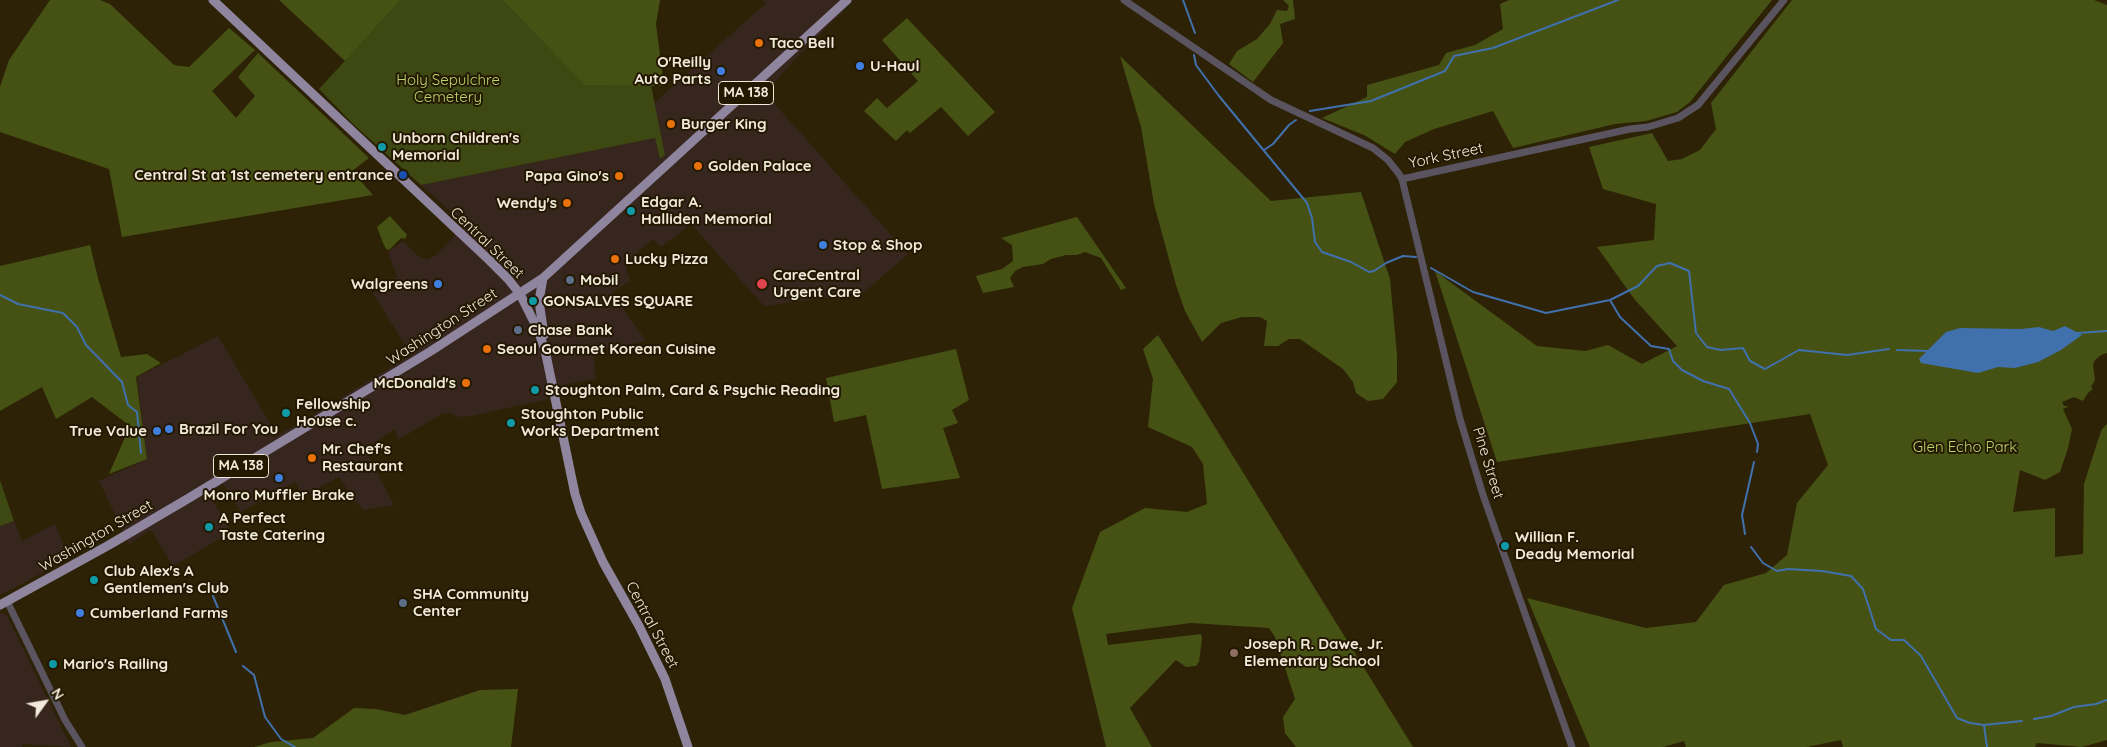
<!DOCTYPE html>
<style>
body{margin:0}
#map{position:relative;width:2107px;height:747px;overflow:hidden;background:#2d2206;font-family:Quicksand,sans-serif}
canvas{display:block}
.north{position:absolute;left:20px;top:677px;width:50px;height:50px;-webkit-text-stroke:4px #231800;paint-order:stroke;rotate:58deg;font-size:14px;font-weight:700;line-height:20px;text-align:center;color:#f1e9d9}
.north::after{content:'';display:block;margin:auto;width:18px;height:22px;background:#f1e9d9;clip-path:polygon(50% 0,100% 100%,50% 72%,0 100%)}
</style>
<div id="map">
<canvas width="2107" height="747"></canvas>
<div class="north">N</div>
</div>
<script>
const ctx = document.querySelector('canvas').getContext('2d');
ctx.lineJoin = 'round';
function fill(path, color) { ctx.fillStyle = color; ctx.fill(path, 'evenodd'); }
const poly = rows => new Path2D(rows.map(r => 'M' + r).join(''));
function trace(path, color, width, dash) { ctx.strokeStyle = color; ctx.lineWidth = width; ctx.lineCap = dash ? 'butt' : 'round'; ctx.setLineDash(dash || []); ctx.stroke(path); }
function drawText(font, color, halo, rows, align = 'center') {
  ctx.font = font + ' Quicksand,sans-serif'; ctx.lineWidth = 4; ctx.setLineDash([]); ctx.textBaseline = 'middle'; ctx.strokeStyle = halo; ctx.fillStyle = color; for (const [text, x, y, turn = 0] of rows) {
    ctx.save(); ctx.translate(x, y); ctx.rotate((+turn || 0) * Math.PI / 180); ctx.textAlign = isNaN(turn) ? turn : align; if (halo) ctx.strokeText(text, 0, 0); ctx.fillText(text, 0, 0); ctx.restore();
  }
}
const commercial = poly([
 [763,0,854,0,798,56,765,93,908,254,863,293,764,306,691,224,661,247,653,239,625,263,630,281,612,292,646,341,593,351,596,379,547,388,548,399,471,416,460,417,449,413,442,414,398,440,395,429,365,449,394,505,364,510,355,501,339,477,303,496,295,482,241,512,223,484,208,493,231,532,173,566,151,530,129,544,99,481,147,459,137,377,218,336,277,435,298,424,411,355,373,293,397,277,388,252,403,241,417,255,427,260,436,255,466,225,421,185,655,138,660,159,665,155,654,103,765,4],
 [14,521,22,541,55,524,69,559,0,595,0,525],
 [3,613,7,616,71,747,23,744,22,747,0,747,0,614]
]);
const green = poly([
 [401,0,634,0,665,155,660,159,655,138,421,185,353,124,319,89],
 [0,480,14,521,0,526]
]);
const forest = poly([
 [50,0,100,0,110,4,174,65,189,67,229,28,255,50,212,91,236,118,255,96,238,77,258,53,369,158,352,171,373,195,122,237,109,169,0,132,0,87,9,60],
 [279,0,401,0,345,61],
 [503,0,660,0,656,24,664,86,585,85],
 [1283,0,1293,0,1295,19,1280,24,1283,43,1253,82,1229,64,1237,51,1257,39,1270,24,1277,10,1287,11,1289,6],
 [1509,0,1772,0,1690,102,1677,112,1646,121,1615,124,1513,148,1493,111,1434,129,1405,142,1395,154,1364,135,1322,118,1367,97,1367,85,1439,65,1446,53,1475,45,1503,29,1500,4],
 [1792,0,2094,0,2107,5,2107,353,2101,355,2095,360,2093,365,2095,380,2091,387,2093,389,2088,393,2083,401,2074,397,2062,402,2064,406,2069,406,2063,409,2072,429,2068,448,2060,472,2045,480,2020,470,2013,512,2055,508,2055,557,2083,554,2084,484,2098,440,2102,429,2107,424,2107,740,2082,747,2037,743,2035,747,1843,747,1841,740,1807,747,1686,747,1684,741,1663,747,1590,747,1527,598,1646,628,1696,622,1724,585,1766,573,1787,555,1797,503,1828,465,1810,414,1497,462,1435,271,1537,346,1585,351,1608,345,1642,364,1677,346,1635,300,1597,247,1654,240,1656,204,1603,189,1589,147,1652,133,1668,161,1682,159,1700,150,1716,129,1711,103],
 [907,18,995,112,968,136,941,107,910,133,907,130,896,141,864,111,877,98,887,108,918,81,882,40],
 [1120,56,1271,201,1361,192,1390,279,1397,355,1397,382,1383,399,1368,401,1356,393,1353,382,1343,369,1300,339,1289,339,1278,346,1264,346,1267,321,1260,317,1242,317,1221,323,1202,342,1185,311,1176,285,1154,204,1141,127],
 [390,216,407,235,405,239,401,238,389,250,386,249,383,243,377,227],
 [1077,217,1126,288,1121,290,1101,258,1085,252,1077,255,1066,255,1051,259,1043,264,1023,267,1015,271,1010,278,1014,287,983,293,976,276,1002,269,1013,261,1012,245,1001,238],
 [90,245,98,278,121,357,147,354,161,363,136,377,147,459,109,474,130,426,92,397,56,419,42,387,0,411,0,266],
 [1158,335,1413,747,1296,747,1285,733,1283,717,1295,699,1275,637,1269,628,1191,623,1106,634,1108,645,1201,634,1202,639,1199,662,1196,666,1186,667,1176,660,1130,708,1152,747,1106,747,1072,608,1100,532,1145,508,1187,512,1207,504,1203,464,1192,447,1148,427,1153,379,1143,349],
 [956,349,969,400,952,410,958,423,943,428,960,478,882,489,866,415,834,422,826,378],
 [518,689,511,747,254,747,271,742,313,738,354,708,376,709,405,715,480,690]
]);
const water = poly([
 [2065,326,2082,335,2061,350,2038,362,2015,368,1998,367,1978,373,1921,363,1919,359,1946,332,1960,328,2021,329,2039,327,2053,331]
]);
const stream = poly([
 [1183,0,1195,33],
 [1194,55,1196,65,1219,96,1307,203,1312,218,1315,242,1322,252,1351,262,1369,272,1374,271,1386,263,1403,256,1416,257],
 [1310,111,1371,101,1445,71,1454,56,1493,48,1618,0],
 [1264,150,1273,144,1289,125,1296,120],
 [1431,268,1473,292,1546,313,1610,300,1638,286,1657,266,1670,263,1689,271,1696,333,1707,347,1721,350,1743,348,1750,361,1765,369,1799,350,1847,355,1889,349],
 [0,295,18,304,63,313,77,327,86,345,122,382,128,405,137,412,141,453],
 [1610,300,1620,317,1651,346,1669,349,1673,361,1682,370,1703,381,1729,389,1750,423,1758,444,1757,452],
 [2077,333,2107,331],
 [1897,350,1929,351],
 [1745,534,1742,515,1754,462],
 [1751,547,1763,563,1777,571,1788,569,1822,571,1851,576,1863,589,1876,629,1891,640,1904,640,1921,656,1957,718,1970,723,1984,725,2022,721],
 [213,596,236,652],
 [243,666,254,675,265,717,281,739,295,747],
 [2034,719,2051,716,2074,707,2096,704,2107,700],
 [1984,725,1987,747]
]);
const minor = poly([
 [1124,0,1271,100,1373,148,1388,160,1399,174,1402,179,1460,419,1483,495,1572,747],
 [1402,179,1630,129,1648,127,1678,118,1698,105,1784,0],
 [7,601,65,720,82,747]
]);
const major = poly([
 [213,0,489,260,508,279,520,294,538,330,545,350,575,494,581,513,603,562,639,626,665,679,688,747],
 [543,278,539,301,544,335],
 [0,605,109,545,189,498,431,351,543,278,847,0]
]);
const markers = [
 [759,43,5,"#e8710a"],
 [860,66,5,"#3f7fe0"],
 [721,71,5,"#3f7fe0"],
 [671,124,5,"#e8710a"],
 [382,147,5,"#0f9aa8"],
 [698,166,5,"#e8710a"],
 [403,175,5,"#1a4fb4"],
 [619,176,5,"#e8710a"],
 [567,203,5,"#e8710a"],
 [631,211,5,"#0f9aa8"],
 [823,245,5,"#3f7fe0"],
 [615,259,5,"#e8710a"],
 [570,280,5,"#5c6f8a"],
 [438,284,5,"#3f7fe0"],
 [762,284,6,"#e0444e"],
 [533,301,5,"#0f9aa8"],
 [518,330,5,"#5c6f8a"],
 [487,349,5,"#e8710a"],
 [466,383,5,"#e8710a"],
 [535,390,5,"#0f9aa8"],
 [286,413,5,"#0f9aa8"],
 [511,423,5,"#0f9aa8"],
 [169,429,5,"#3f7fe0"],
 [157,431,5,"#3f7fe0"],
 [312,458,5,"#e8710a"],
 [279,478,5,"#3f7fe0"],
 [209,527,5,"#0f9aa8"],
 [1505,546,5,"#0f9aa8"],
 [94,580,5,"#0f9aa8"],
 [403,603,5,"#5c6f8a"],
 [80,613,5,"#3f7fe0"],
 [1234,653,5,"#8d6e63"],
 [53,664,5,"#0f9aa8"]
];
const shields = [
 [746,93,55],
 [241,466,55]
];
const shieldNames = [
 ["MA 138",746,93],
 ["MA 138",241,466]
];
const poiNames = [
 ["Taco Bell",769,43],
 ["O'Reilly",711,62,"right"],
 ["Auto Parts",711,79,"right"],
 ["U-Haul",870,66],
 ["Burger King",681,124],
 ["Unborn Children's",392,138],
 ["Memorial",392,155],
 ["Golden Palace",708,166],
 ["Central St at 1st cemetery entrance",393,175,"right"],
 ["Papa Gino's",609,176,"right"],
 ["Edgar A.",641,202],
 ["Halliden Memorial",641,219],
 ["Wendy's",557,203,"right"],
 ["Stop & Shop",833,245],
 ["Lucky Pizza",625,259],
 ["CareCentral",773,275],
 ["Urgent Care",773,292],
 ["Mobil",580,280],
 ["Walgreens",428,284,"right"],
 ["GONSALVES SQUARE",543,301],
 ["Chase Bank",528,330],
 ["Seoul Gourmet Korean Cuisine",497,349],
 ["McDonald's",456,383,"right"],
 ["Stoughton Palm, Card & Psychic Reading",545,390],
 ["Fellowship",296,404],
 ["House c.",296,421],
 ["Stoughton Public",521,414],
 ["Works Department",521,431],
 ["Brazil For You",179,429],
 ["True Value",147,431,"right"],
 ["Mr. Chef's",322,449],
 ["Restaurant",322,466],
 ["Monro Muffler Brake",279,495,"center"],
 ["A Perfect",219,518],
 ["Taste Catering",219,535],
 ["Willian F.",1515,537],
 ["Deady Memorial",1515,554],
 ["Club Alex's A",104,571],
 ["Gentlemen's Club",104,588],
 ["SHA Community",413,594],
 ["Center",413,611],
 ["Cumberland Farms",90,613],
 ["Joseph R. Dawe, Jr.",1244,644],
 ["Elementary School",1244,661],
 ["Mario's Railing",63,664]
];
const parkNames = [
 ["Holy Sepulchre",448,80],
 ["Cemetery",448,97],
 ["Glen Echo Park",1965,447]
];
const streetNames = [
 ["York Street",1446,156,-12],
 ["Central Street",487,243,44],
 ["Washington Street",442,327,-33],
 ["Pine Street",1488,463,73],
 ["Washington Street",96,536,-30],
 ["Central Street",652,625,62]
];
fill(commercial, '#37261e');
fill(green, '#3d4812');
fill(forest, '#455214');
fill(water, '#4171ac');
trace(stream, '#4171ac', 2);
trace(minor, '#5a5461', 7);
trace(major, '#8f859e', 9);
for (const [x, y, r, color] of markers) { const dot = new Path2D(); dot.arc(x, y, r, 0, 2 * Math.PI); ctx.fillStyle = color; ctx.fill(dot); trace(dot, '#231800', 2); }
for (const [x, y, w] of shields) { const box = new Path2D(); box.roundRect(x - w / 2, y - 11.5, w, 23, 4); ctx.fillStyle = '#231800'; ctx.fill(box); trace(box, '#f1e9d9', 1); }
drawText('bold 14px', '#f1e9d9', null, shieldNames);
drawText('bold 15px', '#f1e9d9', '#231800', poiNames, 'left');
drawText('15px', '#bcd569', '#231800', parkNames);
drawText('15px', '#f1e9d9', '#231800', streetNames);
</script>
